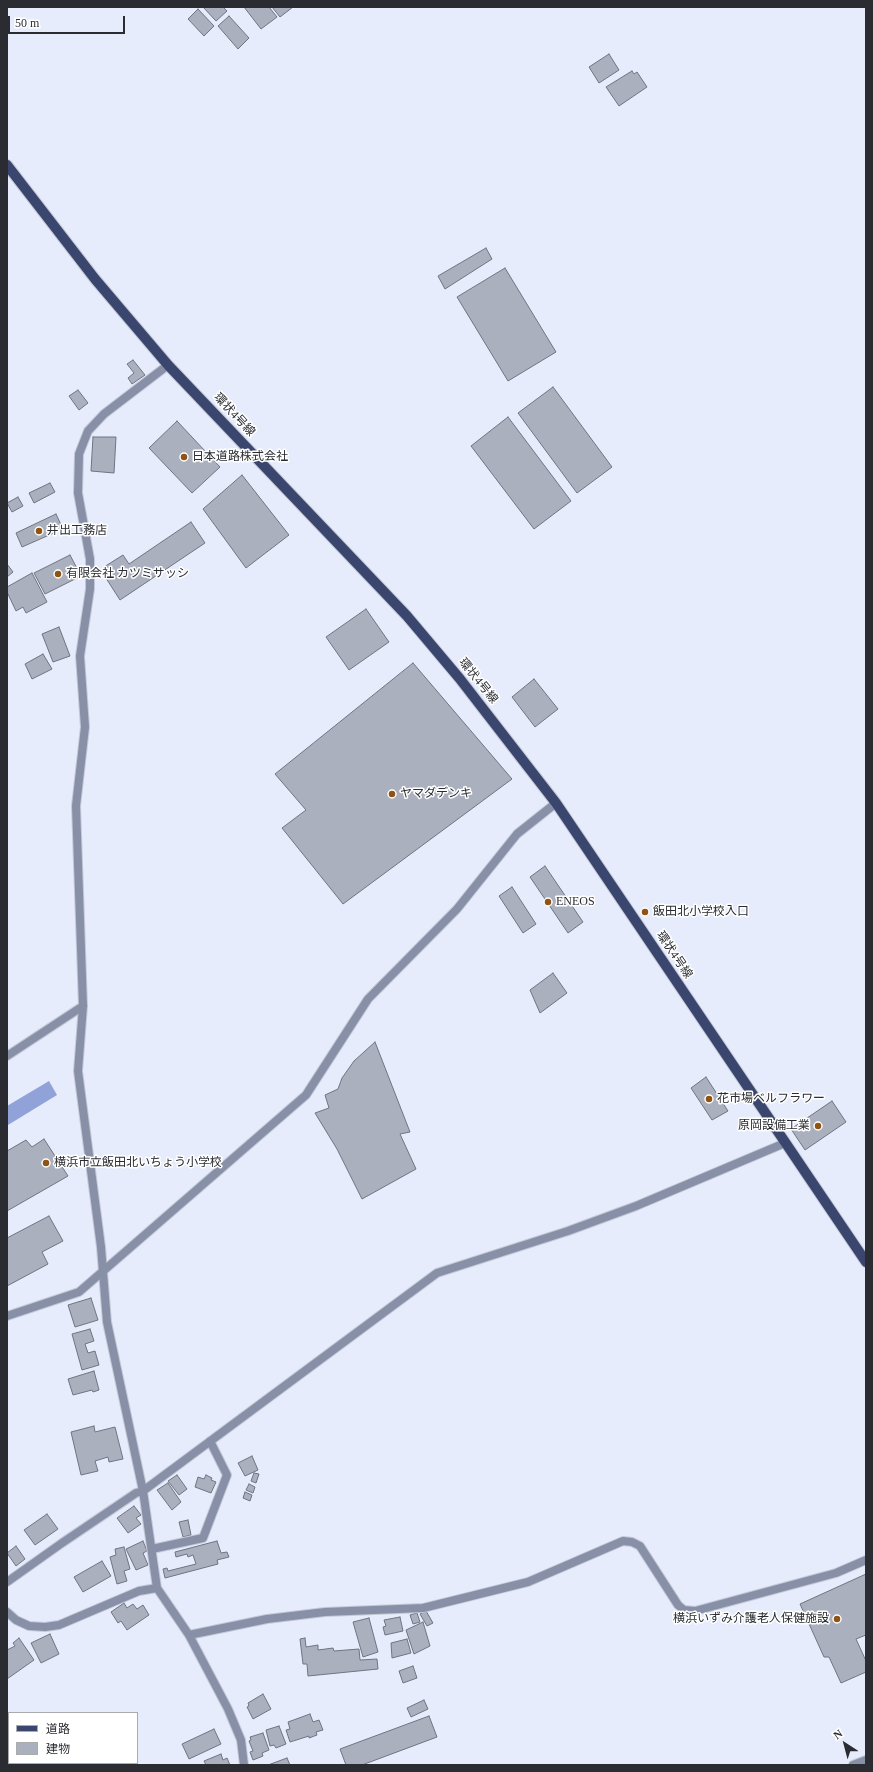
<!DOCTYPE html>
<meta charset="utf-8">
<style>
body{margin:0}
#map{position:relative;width:873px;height:1772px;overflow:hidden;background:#e6ecfb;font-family:"Times New Roman","Noto Sans JP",serif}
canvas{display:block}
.frame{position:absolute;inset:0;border:8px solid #2a2c31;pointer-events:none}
.legend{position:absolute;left:8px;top:1712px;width:130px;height:52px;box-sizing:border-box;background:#fff;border:1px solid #aaabad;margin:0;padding:5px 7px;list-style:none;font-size:12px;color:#2a2c31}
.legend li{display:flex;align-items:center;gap:8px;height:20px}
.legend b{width:20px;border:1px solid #aaabad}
.north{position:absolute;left:825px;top:1724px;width:40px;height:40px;-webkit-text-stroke:3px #fff;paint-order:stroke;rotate:324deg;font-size:11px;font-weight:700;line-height:16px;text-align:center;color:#2a2c31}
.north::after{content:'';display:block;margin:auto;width:14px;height:18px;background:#2a2c31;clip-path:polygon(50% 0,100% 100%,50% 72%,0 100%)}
.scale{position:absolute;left:8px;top:16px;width:117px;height:18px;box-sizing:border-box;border:2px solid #2a2c31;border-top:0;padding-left:5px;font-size:12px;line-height:14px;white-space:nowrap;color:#2a2c31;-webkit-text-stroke:3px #fff;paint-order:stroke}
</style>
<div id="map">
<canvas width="873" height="1772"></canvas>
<div class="frame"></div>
<ul class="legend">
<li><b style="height:5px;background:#3a466e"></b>道路</li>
<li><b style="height:11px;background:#abb0bf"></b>建物</li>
</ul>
<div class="north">N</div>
<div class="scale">50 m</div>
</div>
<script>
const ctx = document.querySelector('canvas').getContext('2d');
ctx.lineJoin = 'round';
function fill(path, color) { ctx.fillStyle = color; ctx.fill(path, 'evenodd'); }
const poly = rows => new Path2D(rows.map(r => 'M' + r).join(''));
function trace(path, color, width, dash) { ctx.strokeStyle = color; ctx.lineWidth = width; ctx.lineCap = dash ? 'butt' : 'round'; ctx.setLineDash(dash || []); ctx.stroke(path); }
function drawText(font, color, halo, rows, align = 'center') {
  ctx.font = font + ' "Times New Roman","Noto Sans JP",serif'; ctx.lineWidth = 3; ctx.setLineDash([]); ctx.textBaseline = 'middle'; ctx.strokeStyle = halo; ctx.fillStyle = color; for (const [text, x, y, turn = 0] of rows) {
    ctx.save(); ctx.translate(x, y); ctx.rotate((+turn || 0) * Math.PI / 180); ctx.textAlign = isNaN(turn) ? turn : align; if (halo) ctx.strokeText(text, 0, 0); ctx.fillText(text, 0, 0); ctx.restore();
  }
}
const water = poly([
 [49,1081,57,1095,8,1125,7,1106]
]);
const building = poly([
 [203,7,223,7,227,11,216,21,203,7],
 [244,7,269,7,277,17,261,29,244,7],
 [272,7,293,7,280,17,272,7],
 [198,9,214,26,204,36,188,19,198,9],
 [229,16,249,38,238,49,218,26,229,16],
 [609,54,619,70,599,83,589,67,609,54],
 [632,71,634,74,637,72,647,87,619,106,606,87,632,71],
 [486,248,492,259,445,289,438,276,486,248],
 [505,268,556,352,508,381,457,297,505,268],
 [133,360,145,375,132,384,128,378,134,373,127,364,133,360],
 [553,387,612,467,577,493,518,413,553,387],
 [78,390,88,403,79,410,69,396,78,390],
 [508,417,571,501,534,529,471,446,508,417],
 [177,421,220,467,192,493,149,448,177,421],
 [93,437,116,437,114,473,91,471,93,437],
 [242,475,289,535,246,568,203,509,242,475],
 [50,483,55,492,34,503,29,493,50,483],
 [18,497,23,506,12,512,7,503,18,497],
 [56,514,63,529,22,547,16,533,56,514],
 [191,522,205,543,120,600,104,575,104,567,123,555,129,564,191,522],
 [70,555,81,576,45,594,34,573,70,555],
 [7,564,13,572,7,577,7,564],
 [32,573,47,602,26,613,23,607,16,611,7,592,7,587,32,573],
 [366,609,389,642,349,670,326,637,366,609],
 [59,627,70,656,53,662,42,634,59,627],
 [43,654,52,669,32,679,25,664,43,654],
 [413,663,512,779,343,904,282,828,306,810,275,774,413,663],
 [534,679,558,709,535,727,512,697,534,679],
 [545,866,583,922,568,933,530,877,545,866],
 [512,887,536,924,523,933,499,896,512,887],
 [553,973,567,993,540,1013,530,990,553,973],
 [375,1042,410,1132,400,1134,416,1169,362,1199,337,1149,315,1113,329,1108,325,1095,338,1089,342,1078,354,1061,375,1042],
 [706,1077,728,1111,712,1120,691,1088,706,1077],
 [832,1101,846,1122,805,1150,791,1129,832,1101],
 [44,1139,68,1176,7,1211,7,1151,26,1140,32,1147,44,1139],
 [49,1216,63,1241,42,1252,48,1264,7,1286,7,1238,49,1216],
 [91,1298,98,1320,75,1327,68,1305,91,1298],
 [90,1329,94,1341,85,1344,88,1353,95,1351,99,1365,82,1370,72,1334,90,1329],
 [94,1371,99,1390,93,1392,92,1390,73,1395,68,1379,94,1371],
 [94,1426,95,1432,115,1427,123,1459,109,1462,108,1457,95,1461,98,1471,81,1475,71,1432,94,1426],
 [252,1456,258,1470,245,1476,238,1463,252,1456],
 [254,1473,259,1474,256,1483,251,1481,254,1473],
 [177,1475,187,1489,179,1495,168,1481,177,1475],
 [206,1475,212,1478,211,1480,216,1482,211,1493,195,1487,198,1477,204,1479,206,1475],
 [168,1483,181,1502,172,1510,157,1490,168,1483],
 [249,1484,255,1487,253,1493,246,1490,249,1484],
 [245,1492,252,1495,250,1501,243,1498,245,1492],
 [134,1506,141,1515,136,1518,141,1524,128,1533,117,1518,134,1506],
 [47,1514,58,1529,35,1545,24,1530,47,1514],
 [188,1520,191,1535,183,1537,179,1522,188,1520],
 [143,1541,147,1551,143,1553,148,1565,136,1570,126,1549,143,1541],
 [217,1541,221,1553,227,1552,229,1557,217,1560,218,1564,165,1578,163,1569,167,1568,168,1571,196,1564,193,1555,188,1557,187,1554,176,1557,175,1552,217,1541],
 [16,1546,25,1559,16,1566,7,1553,16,1546],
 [124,1547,130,1569,124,1571,127,1581,117,1584,110,1557,116,1555,115,1549,124,1547],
 [102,1561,111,1576,83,1592,74,1577,102,1561],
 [866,1574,866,1635,856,1639,866,1661,866,1672,841,1683,829,1657,824,1657,800,1604,866,1574],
 [124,1603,127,1608,133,1604,137,1609,143,1605,149,1615,127,1630,121,1621,118,1623,111,1612,124,1603],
 [426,1611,433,1623,427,1626,420,1614,426,1611],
 [417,1613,420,1622,413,1624,410,1615,417,1613],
 [400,1617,403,1631,385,1635,383,1627,386,1626,384,1620,400,1617],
 [369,1618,378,1652,363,1657,353,1622,369,1618],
 [423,1622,430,1646,414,1654,406,1630,423,1622],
 [50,1634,59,1654,41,1663,31,1643,50,1634],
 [19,1638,34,1660,7,1679,7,1650,15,1646,13,1643,19,1638],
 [305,1638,306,1647,318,1645,318,1650,333,1648,334,1651,359,1649,360,1660,377,1659,378,1669,308,1676,307,1664,303,1664,300,1639,305,1638],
 [407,1639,411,1653,392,1658,391,1643,407,1639],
 [413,1666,417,1678,403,1683,399,1671,413,1666],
 [263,1694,271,1709,253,1719,247,1707,249,1706,248,1703,263,1694],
 [424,1700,428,1709,411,1717,407,1708,424,1700],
 [310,1714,313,1722,319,1720,323,1730,316,1732,317,1735,309,1738,309,1736,290,1742,286,1730,290,1729,288,1722,310,1714],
 [429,1716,437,1737,362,1765,346,1765,340,1749,429,1716],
 [279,1726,286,1744,276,1748,274,1745,270,1746,266,1730,279,1726],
 [214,1729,221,1744,189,1759,182,1744,214,1729],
 [263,1733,269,1750,262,1753,263,1756,253,1760,250,1752,253,1751,249,1741,251,1740,250,1737,263,1733],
 [221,1754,223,1760,227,1758,230,1765,206,1765,204,1761,221,1754],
 [287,1758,290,1765,268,1765,287,1758]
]);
const street = poly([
 [168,365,104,414,88,431,79,454,78,493,90,559,90,589,80,656,85,727,76,806,83,1006,78,1071,101,1247,107,1322,143,1491,157,1588,189,1635,228,1709,241,1740,244,1765],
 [7,1056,83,1006],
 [7,1316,79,1292,306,1095,368,999,457,909,517,834,556,803],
 [152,1549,203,1538,227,1475,210,1441],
 [7,1582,62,1543,136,1493,143,1491,437,1273,568,1231,636,1206,785,1143],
 [7,1612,16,1620,29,1626,45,1627,59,1625,139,1591,157,1588],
 [189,1635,267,1619,325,1612,423,1608,528,1582,623,1541,632,1542,640,1546,678,1605,684,1610,695,1611,836,1573,866,1560],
 [853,1765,866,1760]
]);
const primary = poly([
 [7,165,95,279,168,365,407,616,460,679,556,803,866,1262]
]);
const markers = [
 [184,457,4,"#8f5313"],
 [39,531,4,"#8f5313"],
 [58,574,4,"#8f5313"],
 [392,794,4,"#8f5313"],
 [548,902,4,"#8f5313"],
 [645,912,4,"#8f5313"],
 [709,1099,4,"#8f5313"],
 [818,1126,4,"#8f5313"],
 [46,1163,4,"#8f5313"],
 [837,1619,4,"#8f5313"]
];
const streetNames = [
 ["環状4号線",234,415,47],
 ["環状4号線",478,681,51],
 ["環状4号線",674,955,56]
];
const poiNames = [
 ["日本道路株式会社",192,457],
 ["井出工務店",47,531],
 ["有限会社 カツミサッシ",66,574],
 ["ヤマダデンキ",400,794],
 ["ENEOS",556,902],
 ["飯田北小学校入口",653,912],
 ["花市場ベルフラワー",717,1099],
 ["原岡設備工業",810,1126,"right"],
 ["横浜市立飯田北いちょう小学校",54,1163],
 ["横浜いずみ介護老人保健施設",829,1619,"right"]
];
fill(water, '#91a2d8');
fill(building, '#abb0bf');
trace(building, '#6f7482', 1);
trace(street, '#c4c9d7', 10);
trace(primary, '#c4c9d7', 12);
trace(street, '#8890a8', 8);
trace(primary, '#3a466e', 10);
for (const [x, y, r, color] of markers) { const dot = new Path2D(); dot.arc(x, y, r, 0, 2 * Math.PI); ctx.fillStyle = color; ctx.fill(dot); trace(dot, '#fff', 1.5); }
drawText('12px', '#2a2c31', '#fff', streetNames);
drawText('12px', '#2a2c31', '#fff', poiNames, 'left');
</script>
